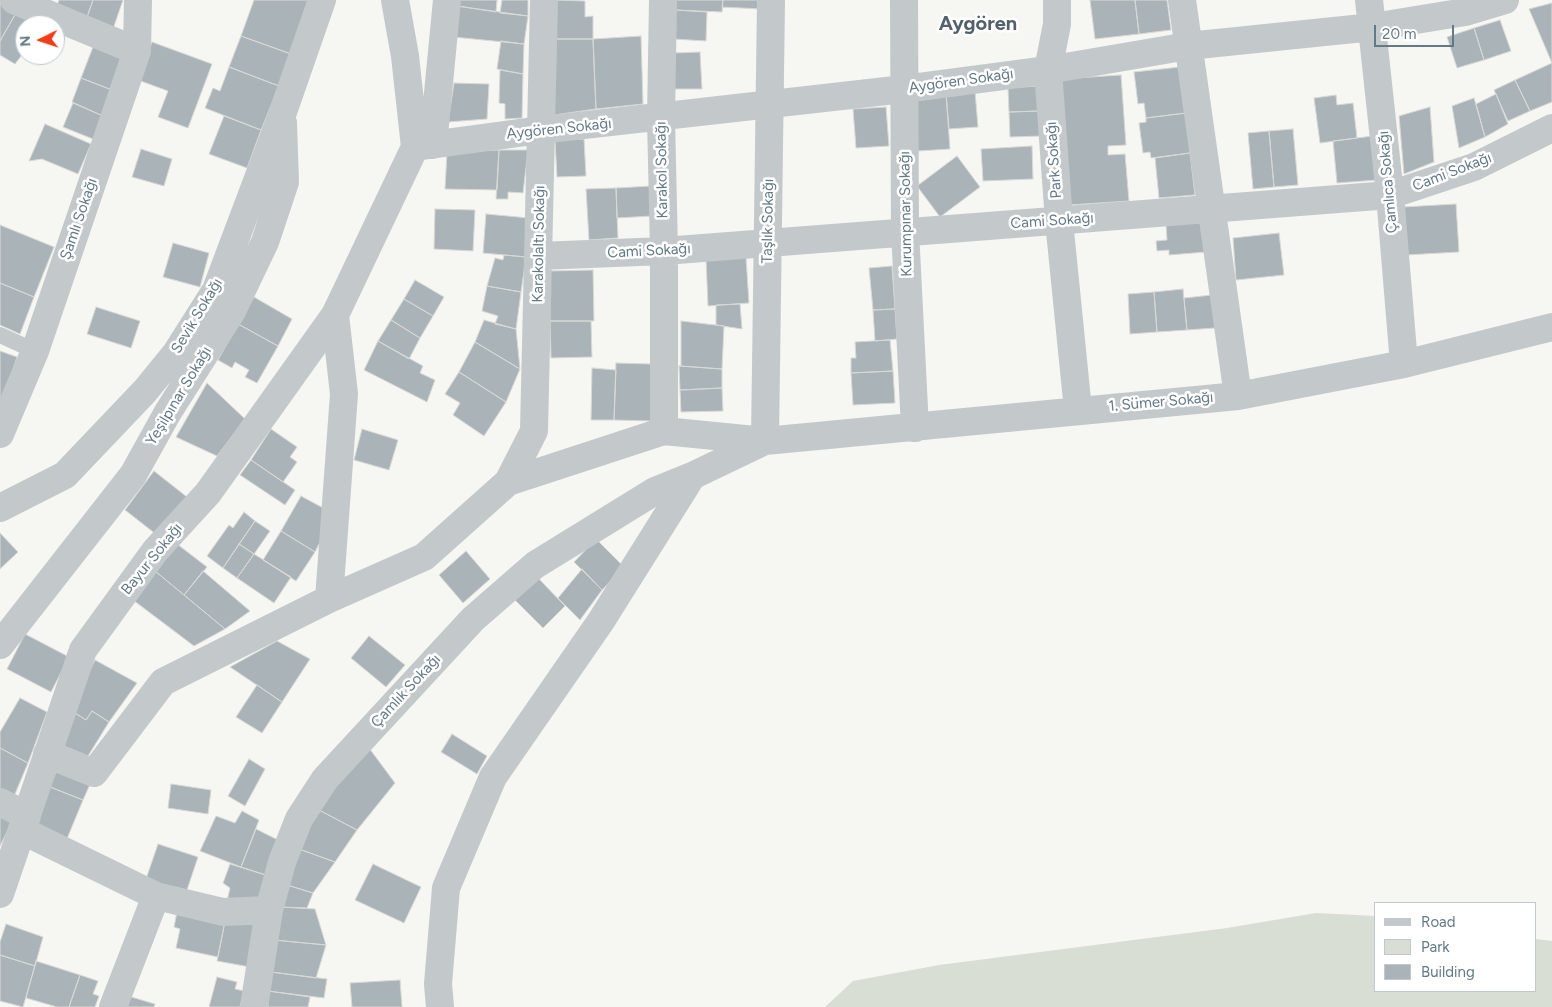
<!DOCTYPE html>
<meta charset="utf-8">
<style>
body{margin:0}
#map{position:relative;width:1552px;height:1007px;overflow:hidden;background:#f6f6f2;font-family:Figtree,sans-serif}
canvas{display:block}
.legend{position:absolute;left:1374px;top:902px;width:162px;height:90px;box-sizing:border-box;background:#fff;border:1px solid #c1c9cf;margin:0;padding:6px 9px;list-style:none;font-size:15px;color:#637986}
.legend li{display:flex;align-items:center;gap:10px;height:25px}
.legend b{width:25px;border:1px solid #c1c9cf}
.north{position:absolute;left:15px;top:15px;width:50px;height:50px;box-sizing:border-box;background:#fff;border:1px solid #c1c9cf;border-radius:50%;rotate:266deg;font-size:14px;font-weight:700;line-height:20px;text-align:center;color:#637986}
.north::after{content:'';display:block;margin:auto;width:18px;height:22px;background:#ef3c1a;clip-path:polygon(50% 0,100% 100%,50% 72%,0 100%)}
.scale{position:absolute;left:1374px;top:25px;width:80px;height:22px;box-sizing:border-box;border:2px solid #637986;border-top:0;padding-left:6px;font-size:15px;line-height:18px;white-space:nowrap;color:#637986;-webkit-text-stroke:4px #fff;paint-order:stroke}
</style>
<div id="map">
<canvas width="1552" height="1007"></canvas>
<ul class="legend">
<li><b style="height:6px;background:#c3c8cb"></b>Road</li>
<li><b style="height:14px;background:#d8ded3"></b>Park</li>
<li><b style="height:14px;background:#aab4b8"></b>Building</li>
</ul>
<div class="north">N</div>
<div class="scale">20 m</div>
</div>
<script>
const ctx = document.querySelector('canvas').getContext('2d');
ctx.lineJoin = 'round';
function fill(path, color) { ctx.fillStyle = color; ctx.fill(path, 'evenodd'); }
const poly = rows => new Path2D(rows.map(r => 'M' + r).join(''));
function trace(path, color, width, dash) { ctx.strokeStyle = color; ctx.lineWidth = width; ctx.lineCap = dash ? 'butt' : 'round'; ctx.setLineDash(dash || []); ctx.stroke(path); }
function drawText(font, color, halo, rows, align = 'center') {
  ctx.font = font + ' Figtree,sans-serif'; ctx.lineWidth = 5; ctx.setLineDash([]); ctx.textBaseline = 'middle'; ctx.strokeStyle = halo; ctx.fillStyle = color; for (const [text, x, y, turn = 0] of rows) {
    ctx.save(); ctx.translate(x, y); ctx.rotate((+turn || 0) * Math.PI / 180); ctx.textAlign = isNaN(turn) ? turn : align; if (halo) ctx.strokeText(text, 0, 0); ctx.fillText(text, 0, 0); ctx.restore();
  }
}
const green = poly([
 [1316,913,1376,916,1376,991,1536,991,1536,939,1552,941,1552,1007,825,1007,853,981,939,965,1227,928]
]);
const building = poly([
 [59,0,93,0,86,20,56,9,59,0],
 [93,0,123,0,113,29,86,20,93,0],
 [254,0,311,0,291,54,241,36,254,0],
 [457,0,497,0,496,12,457,6,457,0],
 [502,0,528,0,528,16,500,13,502,0],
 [556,0,585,1,585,17,593,16,593,39,554,39,556,0],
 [676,0,723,0,722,12,675,10,676,0],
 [723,0,760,0,760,9,722,7,723,0],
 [1090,0,1135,0,1139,34,1095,39,1090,0],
 [1135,0,1167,0,1171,30,1139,34,1135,0],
 [0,3,16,13,0,41,0,3],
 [1552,3,1552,63,1529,9,1552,3],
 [457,6,528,16,524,44,453,37,457,6],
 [675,10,707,12,706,41,674,39,675,10],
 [16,13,43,25,25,25,25,51,15,64,0,55,0,41,16,13],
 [1500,20,1511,51,1484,60,1474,28,1500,20],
 [1474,28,1484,60,1457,68,1447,37,1474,28],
 [241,36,291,54,279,86,229,67,241,36],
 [641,36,643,104,596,109,593,39,641,36],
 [554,39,593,39,596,109,554,115,554,39],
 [501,41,524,44,523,74,497,69,501,41],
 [152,42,212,64,188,128,158,117,168,91,138,80,152,42],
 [93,47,125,58,112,90,81,78,93,47],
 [700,52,702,89,674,89,673,53,700,52],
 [1552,63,1552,102,1530,111,1515,80,1552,63],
 [229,67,279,86,261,130,205,108,213,88,220,91,229,67],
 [1180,67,1186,113,1146,118,1144,103,1138,104,1134,72,1180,67],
 [500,70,523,74,522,118,505,119,505,104,499,103,500,70],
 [1121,75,1126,145,1108,146,1108,155,1125,154,1129,201,1069,205,1060,79,1121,75],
 [81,78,112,90,103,116,72,102,81,78],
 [1515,80,1530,111,1508,121,1494,90,1515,80],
 [454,83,489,84,487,119,448,122,454,83],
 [1038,86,1040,111,1009,112,1008,88,1038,86],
 [975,91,978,127,949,129,946,93,975,91],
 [946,93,950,149,918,151,913,96,946,93],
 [1496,94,1508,124,1485,137,1476,104,1496,94],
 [1336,95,1337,105,1353,103,1357,138,1320,143,1314,98,1336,95],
 [1474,98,1485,137,1459,148,1452,106,1474,98],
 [73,103,103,116,93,139,63,127,73,103],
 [886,107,889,146,856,148,853,109,886,107],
 [1430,107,1434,162,1404,174,1399,116,1430,107],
 [1040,111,1041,136,1010,137,1009,112,1040,111],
 [1186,113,1190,153,1151,158,1150,152,1143,153,1139,123,1146,122,1146,118,1186,113],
 [224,116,261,130,247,168,209,154,224,116],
 [45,124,91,144,78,174,42,159,29,161,45,124],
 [1293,129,1298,185,1274,187,1269,131,1293,129],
 [1269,131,1274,187,1253,189,1248,133,1269,131],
 [1373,136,1377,180,1337,183,1333,141,1373,136],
 [584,139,586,176,557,177,555,140,584,139],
 [1032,146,1033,179,983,181,981,149,1032,146],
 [141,149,172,159,164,186,132,177,141,149],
 [499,150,528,150,523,193,508,192,508,199,496,199,499,150],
 [499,150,497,190,445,189,447,152,499,150],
 [1190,153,1195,195,1159,198,1155,158,1190,153],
 [957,156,980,187,940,217,917,186,957,156],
 [651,186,652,216,617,218,616,188,651,186],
 [616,188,618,238,589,240,586,189,616,188],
 [1456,204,1459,252,1406,255,1403,207,1456,204],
 [435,209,475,210,473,251,434,249,435,209],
 [486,214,529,218,526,257,483,253,486,214],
 [1203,220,1206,252,1169,255,1169,250,1157,251,1156,241,1167,240,1166,224,1203,220],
 [0,225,54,247,34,297,0,283,0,225],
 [1279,233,1284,275,1236,280,1233,238,1279,233],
 [173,243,209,253,200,287,163,277,173,243],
 [504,255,526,257,521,292,487,286,495,258,503,260,504,255],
 [746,257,749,303,708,306,706,259,746,257],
 [892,266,895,309,873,310,869,268,892,266],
 [593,270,594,321,550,321,549,271,593,270],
 [415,280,444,297,433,316,404,299,415,280],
 [0,283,34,297,20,334,0,325,0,283],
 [487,286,521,292,516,329,495,324,498,316,482,311,487,286],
 [1183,289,1187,330,1157,332,1154,292,1183,289],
 [1154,292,1157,332,1130,334,1128,294,1154,292],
 [1212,295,1215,328,1187,330,1184,298,1212,295],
 [254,297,292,319,278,346,238,324,254,297],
 [404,299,433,316,420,338,391,320,404,299],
 [740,304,742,329,716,325,716,305,740,304],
 [96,307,140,321,131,348,87,334,96,307],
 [895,309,897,339,875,341,873,310,895,309],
 [391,320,420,338,409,359,378,341,391,320],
 [484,320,516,329,520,369,475,342,484,320],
 [550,321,591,321,592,357,551,358,550,321],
 [681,321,724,326,722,369,681,366,681,321],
 [238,324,278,346,257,383,245,377,249,370,235,362,232,368,218,360,238,324],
 [890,340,893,371,851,373,851,358,856,358,855,342,890,340],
 [378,341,423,366,420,373,435,380,427,402,364,370,378,341],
 [475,342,520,369,506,402,459,372,475,342],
 [0,351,17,357,2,403,0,403,0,351],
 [616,363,652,364,651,421,614,420,616,363],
 [679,366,722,369,722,388,680,390,679,366],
 [592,368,616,370,614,420,591,420,592,368],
 [893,371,895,403,853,405,851,373,893,371],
 [459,372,506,402,484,436,453,415,460,403,445,394,459,372],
 [207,383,245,419,217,456,176,437,207,383],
 [722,388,723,411,681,412,680,390,722,388],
 [271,429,297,447,290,457,297,462,283,482,251,460,271,429],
 [362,429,398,440,389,470,354,460,362,429],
 [251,460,295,490,285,505,240,475,251,460],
 [154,471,187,497,157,535,125,510,154,471],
 [301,496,325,509,321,540,315,552,281,531,301,496],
 [244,512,255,521,223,568,207,556,229,525,233,528,244,512],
 [255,521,270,531,254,554,239,544,255,521],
 [281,531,315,552,296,581,263,560,281,531],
 [0,533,18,552,0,569,0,533],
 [596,539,624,567,602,590,574,562,596,539],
 [177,544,207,567,184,595,155,571,177,544],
 [239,544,254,554,237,578,223,568,239,544],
 [466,551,490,579,463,603,439,575,466,551],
 [254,554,291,577,274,603,237,578,254,554],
 [582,569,602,590,580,620,558,598,582,569],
 [155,571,184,595,225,629,194,646,133,600,155,571],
 [203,571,250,611,225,629,184,595,203,571],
 [538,578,565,606,543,628,515,600,538,578],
 [25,634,69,657,51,692,7,669,25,634],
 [369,636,405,665,386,687,351,658,369,636],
 [277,641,310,659,282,702,230,667,277,641],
 [95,660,137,683,109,722,92,711,86,720,70,710,95,660],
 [257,685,282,702,262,733,236,717,257,685],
 [20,698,47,712,28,763,0,748,0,732,20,698],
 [92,711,109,722,88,756,59,744,75,713,86,720,92,711],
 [452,734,487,756,477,774,441,752,452,734],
 [0,748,28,763,12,801,0,794,0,748],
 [369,748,395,783,357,830,317,809,369,748],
 [249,759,265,769,245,806,228,796,249,759],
 [58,767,92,780,83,800,50,787,58,767],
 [171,784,211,790,208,814,168,808,171,784],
 [50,787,83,800,66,841,34,828,50,787],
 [317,809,357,830,335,862,299,849,317,809],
 [242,811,259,820,241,867,200,851,216,816,235,823,242,811],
 [0,815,12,822,0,846,0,815],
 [256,829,280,841,269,876,241,867,256,829],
 [158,844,198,857,186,893,146,879,158,844],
 [299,849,335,862,313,893,284,884,299,849],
 [230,864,269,876,262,901,226,906,230,888,223,883,230,864],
 [373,864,421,887,404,923,355,900,373,864],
 [284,884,313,893,307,908,280,907,284,884],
 [280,907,315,909,326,945,274,940,280,907],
 [177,912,225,921,218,957,176,948,180,929,174,927,177,912],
 [225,921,258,925,250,967,217,961,225,921],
 [6,924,43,937,35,966,0,955,0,942,6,924],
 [274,940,326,945,316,978,271,972,274,940],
 [0,955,35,966,23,1007,0,1001,0,955],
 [36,961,80,975,69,1007,57,1007,26,998,36,961],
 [271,972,327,979,324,998,268,991,271,972],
 [80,975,98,981,93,994,99,996,95,1007,69,1007,80,975],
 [217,977,237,982,235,989,244,991,240,1007,209,1007,217,977],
 [400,980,402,1007,352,1007,350,983,400,980],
 [268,991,310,997,308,1007,268,1007,268,991],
 [128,996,155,1004,154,1007,124,1007,128,996]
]);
const service = poly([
 [0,335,35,351]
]);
const minor = poly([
 [14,0,137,51],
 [663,0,661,118,664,251,664,431],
 [904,0,905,231,915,428],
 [1057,0,1057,24,1048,70,1059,221,1078,410],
 [1182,0,1238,396],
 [1369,0,1390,195,1404,364],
 [433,145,447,0],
 [415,147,541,130,904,89,1048,70,1188,46,1373,27,1465,12,1505,0],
 [539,256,664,251,1390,195,1474,167,1552,128],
 [0,434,35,351,137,51,138,0],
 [765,441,771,0],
 [508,482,534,431,544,0],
 [0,508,65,475,145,391,176,353,216,290,282,115,322,0],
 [329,599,344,394,335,315],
 [0,645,133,475,168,412,232,311,265,242,285,182,283,123],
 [47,754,94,773,163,682,329,599,424,557,508,482,664,431,765,441,1238,396,1404,364,1552,327],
 [0,802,27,816],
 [23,831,156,896,223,912,269,910],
 [0,894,83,650,155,551,208,493,335,315,415,147,405,56,395,0],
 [113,1007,156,896],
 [254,1007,269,910,282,862,299,819,325,779,473,619,535,565,655,491,692,476],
 [440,1007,438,984,446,888,493,777,601,621,692,476,765,441]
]);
const streetNames = [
 ["Aygören Sokağı",961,81,-8],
 ["Aygören Sokağı",559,129,-6],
 ["Park Sokağı",1054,160,-94],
 ["Karakol Sokağı",662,170,-91],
 ["Cami Sokağı",1452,172,-21],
 ["Çamlıca Sokağı",1388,182,-95],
 ["Kurumpınar Sokağı",906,214,-91],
 ["Şamlı Sokağı",79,219,-71],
 ["Taşlık Sokağı",768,221,-89],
 ["Cami Sokağı",1052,221,-4],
 ["Karakolaltı Sokağı",539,244,-89],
 ["Cami Sokağı",649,251,-3],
 ["Sevik Sokağı",197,316,-59],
 ["Yeşilpınar Sokağı",179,396,-59],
 ["1. Sümer Sokağı",1161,402,-5],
 ["Bayur Sokağı",152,559,-51],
 ["Çamlık Sokağı",406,691,-47]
];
const districtNames = [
 ["Aygören",978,24]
];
fill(green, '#d8ded3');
fill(building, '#aab4b8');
trace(building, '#d8d8d5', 1);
trace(service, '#c3c8cb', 16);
trace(minor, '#c3c8cb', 28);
drawText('15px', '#637986', '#fff', streetNames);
drawText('bold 20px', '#52616a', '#fff', districtNames);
</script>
